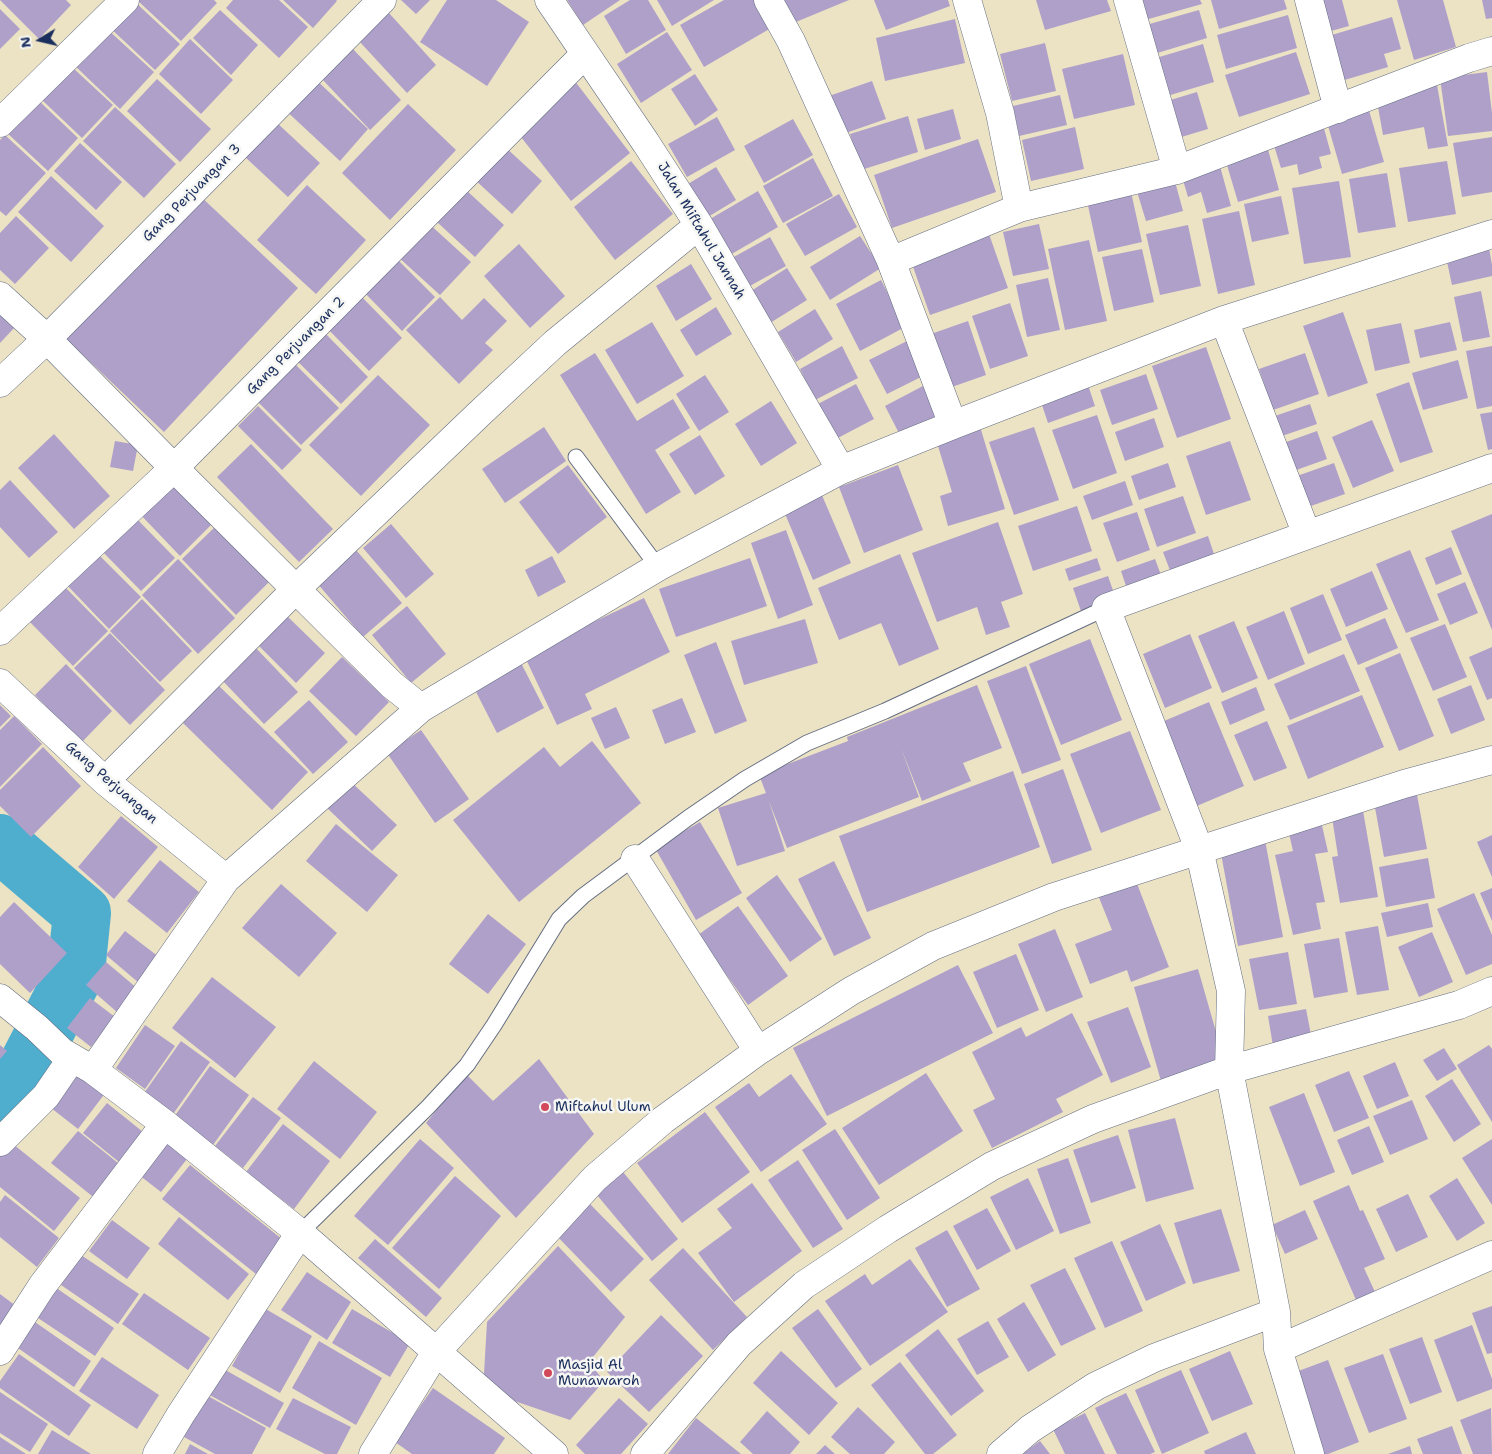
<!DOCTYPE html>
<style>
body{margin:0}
#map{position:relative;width:1492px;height:1454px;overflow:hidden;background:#ece2c4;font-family:"Shantell Sans",sans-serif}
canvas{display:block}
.north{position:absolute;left:15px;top:15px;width:50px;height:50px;-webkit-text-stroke:4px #f6f6f2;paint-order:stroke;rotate:261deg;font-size:14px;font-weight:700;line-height:20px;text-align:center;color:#1b2f5e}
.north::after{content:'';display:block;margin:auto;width:18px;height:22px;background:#1b2f5e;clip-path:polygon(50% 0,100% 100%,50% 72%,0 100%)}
</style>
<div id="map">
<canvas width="1492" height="1454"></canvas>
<div class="north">N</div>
</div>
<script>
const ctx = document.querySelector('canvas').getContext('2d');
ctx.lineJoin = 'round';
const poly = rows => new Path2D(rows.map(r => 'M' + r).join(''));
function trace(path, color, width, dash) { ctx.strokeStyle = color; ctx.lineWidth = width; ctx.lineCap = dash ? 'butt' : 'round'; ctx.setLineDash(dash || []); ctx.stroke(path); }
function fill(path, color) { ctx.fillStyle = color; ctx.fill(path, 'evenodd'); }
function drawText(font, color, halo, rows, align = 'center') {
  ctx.font = font + ' "Shantell Sans",sans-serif'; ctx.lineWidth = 5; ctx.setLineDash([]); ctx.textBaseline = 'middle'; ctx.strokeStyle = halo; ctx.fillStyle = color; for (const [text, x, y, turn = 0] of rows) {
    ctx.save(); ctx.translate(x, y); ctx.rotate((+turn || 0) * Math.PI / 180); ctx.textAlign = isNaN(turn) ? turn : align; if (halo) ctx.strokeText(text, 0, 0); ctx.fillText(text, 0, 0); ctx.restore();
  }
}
const river = poly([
 [0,843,82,913,76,972,13,1093,0,1106]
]);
const building = poly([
 [0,0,66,0,71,5,39,39],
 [133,0,180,44,155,70,107,25],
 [137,0,214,0,217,3,181,41],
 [233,0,279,0,308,27,279,58,226,8],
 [283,0,336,0,337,1,313,28],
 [401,0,430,0,416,14],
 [447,0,496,0,529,22,487,86,420,42],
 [567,0,620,0,583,25],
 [630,0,648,0,666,30,626,54,604,16],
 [657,0,714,0,672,26],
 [724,0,755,0,771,28,704,67,680,25],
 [781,0,849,0,791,24],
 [874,0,948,0,950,6,886,30],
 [1036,0,1107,0,1111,11,1045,30],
 [1139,0,1200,0,1202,4,1145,20],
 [1211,0,1284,0,1287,9,1219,29],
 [1314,0,1342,0,1349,26,1324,33],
 [1397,0,1443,0,1456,47,1414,60],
 [1482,0,1492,0,1492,18,1486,19],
 [0,9,20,29,0,49],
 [220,10,258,45,231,75,193,38],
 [1199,10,1207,38,1154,54,1146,25],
 [389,13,436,65,407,93,359,41],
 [1288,15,1297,48,1226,69,1217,35],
 [1392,17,1401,49,1384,54,1388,67,1338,82,1325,37],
 [955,19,965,63,885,81,876,38],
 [106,28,154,72,120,109,72,63],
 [667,32,692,70,641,103,617,64],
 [190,39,233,80,201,114,159,74],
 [1045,43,1056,91,1012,101,1000,54],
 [1203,44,1214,82,1167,96,1156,58],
 [353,49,401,100,370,130,322,79],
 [1296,52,1310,94,1239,117,1225,75],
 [1123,54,1135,105,1074,119,1062,69],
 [72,67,113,105,82,138,42,100],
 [1487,72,1492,113,1492,131,1448,136,1440,78],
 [310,74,368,129,340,161,281,106],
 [695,74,718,110,695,126,671,89],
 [157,79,211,129,180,162,127,111],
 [574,80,630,153,571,201,514,128],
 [872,81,886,119,843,134,829,96],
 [1437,85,1448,146,1428,149,1424,127,1383,135,1376,96],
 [1197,92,1208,129,1178,138,1167,101],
 [1060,95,1067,125,1019,136,1013,106],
 [37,99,78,138,48,171,6,132],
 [408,104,456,150,390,220,342,173],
 [115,107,176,164,144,198,83,141],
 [1368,107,1384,162,1342,174,1326,119],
 [953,109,961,139,925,150,917,119],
 [908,116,918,152,861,170,850,134],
 [717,117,735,150,687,177,668,144],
 [793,119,813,155,764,183,744,146],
 [275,121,320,163,288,197,244,156],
 [1322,121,1331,154,1319,157,1322,168,1299,175,1297,164,1281,168,1271,136],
 [1075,127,1084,169,1031,181,1022,140],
 [5,135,46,173,6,216,0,211,0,140],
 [1492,137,1492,192,1462,197,1453,143],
 [978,139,996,192,892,228,874,175],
 [1266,142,1279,190,1238,202,1224,155],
 [80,143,122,182,96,210,54,171],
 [503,145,542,181,512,214,473,178],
 [813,158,833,196,783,223,763,186],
 [1218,159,1231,206,1207,213,1201,192,1188,197,1180,170],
 [631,161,673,214,615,260,574,207],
 [1447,161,1456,214,1408,222,1399,168],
 [716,167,736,200,703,220,683,187],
 [1387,173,1396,227,1358,233,1349,179],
 [1173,174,1183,211,1146,221,1135,185],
 [51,176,104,226,71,262,18,212],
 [1339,181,1351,257,1304,264,1292,188],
 [307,185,366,240,316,294,257,240],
 [466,190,504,225,475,257,437,222],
 [758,191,778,227,730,255,710,219],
 [1131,192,1142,242,1098,252,1087,201],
 [198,194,298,288,164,432,65,338],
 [839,194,857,227,805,256,786,224],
 [1281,196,1289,234,1252,242,1244,204],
 [1239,211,1255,285,1218,294,1202,219],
 [16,216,49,248,15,284,0,270,0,233],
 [426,221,471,262,440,295,396,255],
 [1039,224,1049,269,1013,276,1003,232],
 [1188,225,1201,286,1160,295,1146,234],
 [989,234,1008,288,930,315,911,261],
 [860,236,881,268,830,300,810,267],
 [770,237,786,266,748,287,732,258],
 [1089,240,1107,321,1065,330,1048,249],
 [519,244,565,296,530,328,484,276],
 [1489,248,1492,265,1492,276,1452,285,1446,257],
 [1142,249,1154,302,1114,311,1102,257],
 [392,254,435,297,402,331,359,287],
 [691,264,712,299,676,321,656,286],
 [787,268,807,300,770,323,751,291],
 [1048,278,1060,330,1027,337,1016,285],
 [881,280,905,327,860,351,836,304],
 [1481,291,1490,337,1463,342,1454,297],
 [357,292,402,338,369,371,324,325],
 [440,297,462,320,484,298,507,321,485,343,493,350,459,384,406,330],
 [1010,303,1028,356,990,369,972,316],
 [716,307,732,334,696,356,680,330],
 [815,309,833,339,796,362,778,332],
 [0,312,15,327,0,343],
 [1343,312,1368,383,1328,397,1303,326],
 [968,321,986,375,949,388,931,334],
 [652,322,684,376,637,404,605,350],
 [1450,322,1457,350,1420,358,1414,330],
 [1401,323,1410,363,1375,371,1366,330],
 [321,329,368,377,341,404,293,357],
 [909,340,927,374,887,394,869,360],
 [842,346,858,378,815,400,800,369],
 [1492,346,1492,406,1477,409,1466,351],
 [1206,347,1231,419,1177,438,1152,366],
 [595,353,637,421,673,399,690,428,655,450,681,492,646,514,560,375],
 [1305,353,1319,394,1273,410,1259,369],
 [289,358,339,408,301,445,252,396],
 [1458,360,1468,398,1423,410,1412,373],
 [1146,374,1158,409,1112,425,1100,390],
 [378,375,430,425,361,496,309,445],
 [705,375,729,412,699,431,676,394],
 [1409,382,1433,452,1400,463,1376,394],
 [856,384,874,419,834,440,816,405],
 [1088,385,1095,406,1048,423,1041,402],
 [923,386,940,418,902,439,885,406],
 [771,401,797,443,761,466,735,424],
 [1310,404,1317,424,1276,438,1269,418],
 [258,406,302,450,282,470,238,426],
 [1492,412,1492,449,1488,450,1480,414],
 [1097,415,1117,473,1073,489,1052,430],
 [1154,418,1164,447,1125,461,1115,432],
 [978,420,1005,509,948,526,940,496,952,492,934,433],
 [1372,420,1394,471,1353,488,1332,437],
 [544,427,566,461,505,503,482,469],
 [1034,427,1059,500,1014,515,989,442],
 [1317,431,1327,459,1288,473,1278,445],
 [54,434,110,496,74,529,18,468],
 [700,435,725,476,695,495,669,454],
 [115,441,138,445,133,471,110,467],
 [1230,441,1251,500,1206,515,1186,456],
 [251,444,333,529,299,562,217,477],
 [1168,463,1176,487,1139,500,1131,476],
 [1334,463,1345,494,1305,508,1294,477],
 [568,465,607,517,558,554,519,502],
 [898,465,923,530,864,553,839,487],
 [172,479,214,522,180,556,138,512],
 [10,480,58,532,29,558,0,527,0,490],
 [1125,481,1133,505,1092,520,1083,496],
 [821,493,851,563,813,580,783,509],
 [1183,496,1196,533,1157,547,1144,509],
 [1077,506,1092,551,1033,571,1018,526],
 [1137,512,1150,550,1117,562,1103,523],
 [1492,514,1492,630,1451,531],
 [134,516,175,558,141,591,101,550],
 [998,522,1023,594,1001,602,1010,627,986,635,977,607,937,622,912,553],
 [218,524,272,579,236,615,182,559],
 [391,524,434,574,406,598,363,548],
 [786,530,813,605,778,619,751,543],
 [1208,536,1215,557,1171,573,1163,552],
 [1451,547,1462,574,1436,585,1425,558],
 [356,550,402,603,363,637,317,583],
 [1410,550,1439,620,1406,633,1376,564],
 [95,551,141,597,109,629,64,582],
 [900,554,939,649,899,666,881,623,839,640,818,588],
 [552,556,566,582,538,597,525,570],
 [750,558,767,606,676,637,659,589],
 [1097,558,1101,570,1069,581,1065,569],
 [178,559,235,618,198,654,142,595],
 [1155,559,1164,583,1129,595,1121,571],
 [1372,571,1388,609,1346,627,1330,589],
 [1108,576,1116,599,1081,611,1073,588],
 [1465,582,1478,613,1450,625,1437,594],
 [64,586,108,631,73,666,28,620],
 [1323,594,1342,640,1308,654,1290,608],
 [644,598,670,652,585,694,592,709,557,725,524,655],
 [142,599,192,651,160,682,110,631],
 [407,606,446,654,411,683,372,635],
 [1284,611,1305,664,1268,680,1246,627],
 [286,615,325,653,296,683,257,644],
 [1385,618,1398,648,1358,665,1345,635],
 [805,619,818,663,744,685,731,641],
 [1234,621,1258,678,1222,693,1198,636],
 [1445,624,1467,677,1433,691,1410,638],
 [110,633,165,690,130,725,74,668],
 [1190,634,1212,688,1165,708,1143,654],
 [1090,639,1122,720,1061,745,1029,664],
 [716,642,747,721,715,734,684,655],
 [253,645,298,692,264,724,220,678],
 [1492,647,1492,698,1487,700,1469,657],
 [1400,653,1434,736,1399,751,1365,668],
 [1344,654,1360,691,1290,720,1274,684],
 [342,657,389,702,356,736,309,691],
 [520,661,544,708,497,733,473,686],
 [66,664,112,711,81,743,35,695],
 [1026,666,1061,760,1022,774,987,681],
 [977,685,1002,748,963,763,971,781,922,801,901,748,919,797,787,848,769,801,785,851,737,866,718,808,766,793,759,775,848,741,847,737],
 [1471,685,1485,720,1451,734,1437,699],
 [219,686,308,772,272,810,183,723],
 [1256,687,1265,710,1230,725,1221,702],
 [1362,695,1384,747,1308,779,1287,726],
 [682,698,696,732,665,744,652,710],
 [309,700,348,742,313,774,274,732],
 [1209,702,1244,786,1192,808,1157,724],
 [0,705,11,716,0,727],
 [616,707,630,738,605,749,591,718],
 [14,716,42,744,0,787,0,730],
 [1267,721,1287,768,1254,781,1234,735],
 [421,730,469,799,435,823,387,753],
 [1130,731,1161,810,1101,833,1070,754],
 [592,741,641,803,519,902,453,820,544,747,560,767],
 [43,747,81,786,31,837,0,806,0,790],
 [1063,769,1092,850,1052,864,1024,784],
 [1013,771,1040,847,867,912,839,836],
 [350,781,397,825,372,851,326,807],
 [1417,795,1427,849,1384,857,1374,802],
 [1362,805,1378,897,1340,903,1332,857,1338,856,1331,811],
 [121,816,158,847,114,899,78,867],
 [1321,821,1328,852,1315,854,1325,902,1316,903,1321,929,1293,935,1275,855,1293,851,1288,829],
 [700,822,742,893,696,920,655,848],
 [336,824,398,875,367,912,306,861],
 [1492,835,1492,877,1477,842],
 [1265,840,1283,937,1238,946,1220,848],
 [1428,858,1435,898,1386,907,1379,867],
 [160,860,199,892,167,933,127,901],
 [834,861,871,938,834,956,798,879],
 [777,875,822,939,790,962,746,898],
 [1136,881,1169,967,1131,982,1127,970,1090,984,1075,944,1112,930,1098,895],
 [281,884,337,933,299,977,242,928],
 [1492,888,1492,921,1480,893],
 [1474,893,1492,935,1492,964,1466,975,1437,909],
 [14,902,67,953,30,993,0,964,0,917],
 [1428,903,1433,927,1387,937,1381,913],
 [738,906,788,976,748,1005,698,935],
 [488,914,526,944,488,994,449,964],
 [1378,926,1389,990,1357,995,1345,932],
 [1055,929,1083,997,1046,1012,1018,944],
 [125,931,159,957,139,983,106,955],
 [1432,932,1453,982,1419,997,1398,947],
 [1339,938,1348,992,1314,998,1304,944],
 [1288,952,1297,1004,1259,1010,1249,959],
 [1016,954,1039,1010,997,1028,973,972],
 [106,962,138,989,118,1013,86,985],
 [958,965,993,1033,827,1116,793,1048],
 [1198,969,1225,1063,1161,1081,1134,987],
 [212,977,276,1027,235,1078,172,1028],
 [90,998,115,1017,91,1047,67,1028],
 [1128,1007,1151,1067,1111,1083,1087,1022],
 [1306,1009,1313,1045,1274,1052,1268,1016],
 [1072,1013,1103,1075,1056,1099,1063,1112,992,1148,973,1110,995,1099,972,1052,1021,1027,1026,1037],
 [145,1025,175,1046,145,1089,116,1068],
 [181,1041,210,1062,171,1117,142,1096],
 [0,1045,7,1051,0,1059],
 [1489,1045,1492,1049,1492,1122,1457,1065],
 [1444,1048,1457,1069,1437,1081,1423,1060],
 [539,1059,594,1134,516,1218,426,1123,466,1074,493,1101],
 [314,1061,377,1112,340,1159,277,1109],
 [1395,1062,1409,1096,1377,1109,1363,1076],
 [210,1066,249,1095,213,1145,174,1117],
 [73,1067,106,1092,78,1129,46,1104],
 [1349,1071,1369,1118,1334,1132,1315,1085],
 [926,1073,963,1131,879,1185,842,1128],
 [791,1074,827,1124,761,1172,715,1107,749,1083,759,1097],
 [1452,1079,1481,1124,1454,1142,1425,1096],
 [1304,1093,1335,1172,1300,1186,1269,1107],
 [253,1097,281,1118,243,1168,215,1146],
 [1412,1100,1428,1139,1390,1155,1373,1116],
 [107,1103,148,1136,124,1166,83,1133],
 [705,1112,750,1172,682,1223,637,1163],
 [1175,1118,1194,1189,1146,1202,1128,1130],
 [283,1124,330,1161,294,1209,246,1172],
 [1369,1126,1384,1162,1352,1175,1337,1140],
 [835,1129,880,1198,847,1220,802,1150],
 [78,1131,123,1167,97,1200,51,1163],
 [1118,1135,1136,1188,1091,1203,1073,1150],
 [420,1139,454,1168,388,1245,354,1216],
 [1492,1139,1492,1205,1462,1158],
 [8,1140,80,1198,54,1231,0,1187,0,1151],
 [165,1142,187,1159,161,1192,139,1175],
 [1068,1158,1091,1223,1060,1234,1037,1169],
 [798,1160,843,1229,813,1248,768,1180],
 [190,1165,283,1240,256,1274,162,1199],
 [619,1167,678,1239,652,1261,592,1189],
 [455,1176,501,1216,439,1289,392,1248],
 [1028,1178,1054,1231,1016,1250,990,1197],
 [1457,1178,1485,1223,1457,1241,1429,1196],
 [752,1183,802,1251,734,1302,698,1253,732,1228,717,1209],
 [1349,1185,1360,1211,1363,1210,1385,1259,1364,1268,1375,1292,1356,1300,1313,1201],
 [1408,1194,1428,1237,1396,1252,1376,1209],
 [5,1195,59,1238,37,1267,0,1237,0,1202],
 [588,1202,644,1259,611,1292,555,1234],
 [987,1208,1011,1251,977,1270,953,1226],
 [1221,1209,1240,1271,1193,1284,1174,1223],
 [1305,1210,1318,1239,1285,1254,1272,1225],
 [179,1217,249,1274,228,1300,158,1244],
 [112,1220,150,1248,127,1279,89,1251],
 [1160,1224,1186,1283,1146,1301,1120,1242],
 [947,1230,980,1289,947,1307,915,1248],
 [375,1239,442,1298,426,1317,358,1258],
 [1112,1241,1143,1311,1105,1328,1074,1258],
 [558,1246,625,1317,589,1362,604,1381,570,1420,497,1395,484,1374,487,1322],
 [683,1248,747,1317,713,1350,649,1280],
 [81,1255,139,1294,118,1324,61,1285],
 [910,1259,948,1312,870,1366,825,1301,865,1274,872,1285],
 [1065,1268,1096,1329,1061,1346,1030,1285],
 [307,1272,351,1302,327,1340,281,1310],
 [52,1285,114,1328,95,1356,32,1314],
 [144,1293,210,1338,188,1370,122,1324],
 [0,1294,16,1306,0,1327],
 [1024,1302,1056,1355,1028,1372,997,1319],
 [1492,1306,1492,1353,1487,1354,1472,1313],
 [264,1308,312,1336,280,1393,232,1366],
 [352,1309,410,1343,390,1377,332,1343],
 [818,1309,862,1369,836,1388,792,1328],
 [661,1315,703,1356,649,1412,607,1372],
 [32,1320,91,1361,74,1387,15,1346],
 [988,1321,1009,1357,977,1375,957,1339],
 [1472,1325,1492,1379,1492,1389,1457,1402,1434,1340],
 [938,1329,984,1391,951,1416,905,1355],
 [1422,1337,1442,1392,1410,1404,1389,1349],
 [319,1341,382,1378,356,1425,292,1388],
 [781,1351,838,1403,809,1435,753,1383],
 [1230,1351,1253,1404,1212,1421,1189,1369],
 [19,1354,91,1405,69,1436,0,1388,0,1381],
 [1383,1354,1407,1419,1369,1433,1344,1368],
 [102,1357,159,1395,137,1429,79,1391],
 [1328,1360,1359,1442,1328,1454,1324,1454,1293,1373],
 [900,1362,957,1435,933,1454,925,1454,871,1385],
 [220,1367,284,1403,270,1428,206,1393],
 [1181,1370,1209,1433,1162,1454,1135,1390],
 [433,1388,505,1438,494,1454,412,1454,395,1442],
 [0,1392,48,1424,30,1452,0,1433],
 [1126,1393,1155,1452,1150,1454,1117,1454,1095,1408],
 [206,1395,266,1428,252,1454,215,1454,184,1437],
 [293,1398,351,1427,337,1454,325,1454,276,1429],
 [619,1398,648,1424,621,1454,585,1454,576,1445],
 [858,1407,895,1442,884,1454,850,1454,831,1437],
 [1491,1408,1492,1454,1473,1454,1460,1420],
 [767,1411,800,1442,790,1454,753,1454,740,1442],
 [1085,1413,1105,1454,1065,1454,1053,1429],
 [696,1418,741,1454,668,1454],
 [1452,1426,1462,1454,1423,1454,1417,1439],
 [52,1430,91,1454,38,1454],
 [1246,1432,1256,1454,1205,1454,1204,1451],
 [0,1437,26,1454,0,1454],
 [1040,1441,1050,1454,1022,1454],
 [190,1444,208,1454,185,1454],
 [825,1445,835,1454,816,1454],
 [1410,1446,1412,1454,1388,1454]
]);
const lane = poly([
 [576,457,658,567],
 [300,1233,428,1107,467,1065,494,1025,559,919,583,896,688,818,745,779,807,743,885,711,1106,608]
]);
const street = poly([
 [549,0,646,143,699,225,841,470],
 [768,0,791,41,891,261,953,425],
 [967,0,1000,113,1019,208],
 [1128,0,1177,170],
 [1309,0,1338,109],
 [0,123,125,0],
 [891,261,1019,208,1177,170,1469,58,1492,51],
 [0,296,47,339,174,468,392,685,421,708],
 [1224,320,1307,535],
 [0,383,47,339,382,0],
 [0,631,174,468,585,54],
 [0,683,105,781,226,879],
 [105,781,296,589,479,414,555,343,699,225],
 [635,859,758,1051],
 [0,998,37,1028,62,1052,93,1070,165,1124,300,1233,554,1454],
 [93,1070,226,879,421,708,658,567,841,470,953,425,1224,320,1492,234],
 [0,1142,46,1096,72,1058],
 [1278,1349,1492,1255],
 [0,1351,42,1286,165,1124],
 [157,1454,181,1414,300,1233],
 [373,1454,436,1352,595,1178,663,1120,758,1051,851,991,933,946,1054,897,1404,784,1492,760],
 [645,1454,739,1344,804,1285,888,1229,992,1166,1093,1119,1229,1070,1459,1005,1492,991],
 [1001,1454,1030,1429,1096,1386,1154,1358,1276,1312],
 [1310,1454,1278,1349,1276,1312,1229,1070,1231,991,1199,849,1106,608,1492,468]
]);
const markers = [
 [545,1107,5,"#d1495b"],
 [548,1373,5,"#d1495b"]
];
const streetNames = [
 ["Gang Perjuangan 3",192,193,-45],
 ["Jalan Miftahul Jannah",701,231,59],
 ["Gang Perjuangan 2",296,346,-45],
 ["Gang Perjuangan",111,783,41]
];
const poiNames = [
 ["Miftahul Ulum",555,1107],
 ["Masjid Al",558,1365],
 ["Munawaroh",558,1381]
];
trace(river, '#4faece', 58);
fill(building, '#afa0ca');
trace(lane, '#646e82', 17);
trace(street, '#646e82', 29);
trace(lane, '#fff', 15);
trace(street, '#fff', 28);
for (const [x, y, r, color] of markers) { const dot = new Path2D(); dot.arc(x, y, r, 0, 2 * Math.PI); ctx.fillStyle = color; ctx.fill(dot); trace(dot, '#f6f6f2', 2); }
drawText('14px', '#1b2f5e', '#f6f6f2', streetNames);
drawText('14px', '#1b2f5e', '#f6f6f2', poiNames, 'left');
</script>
